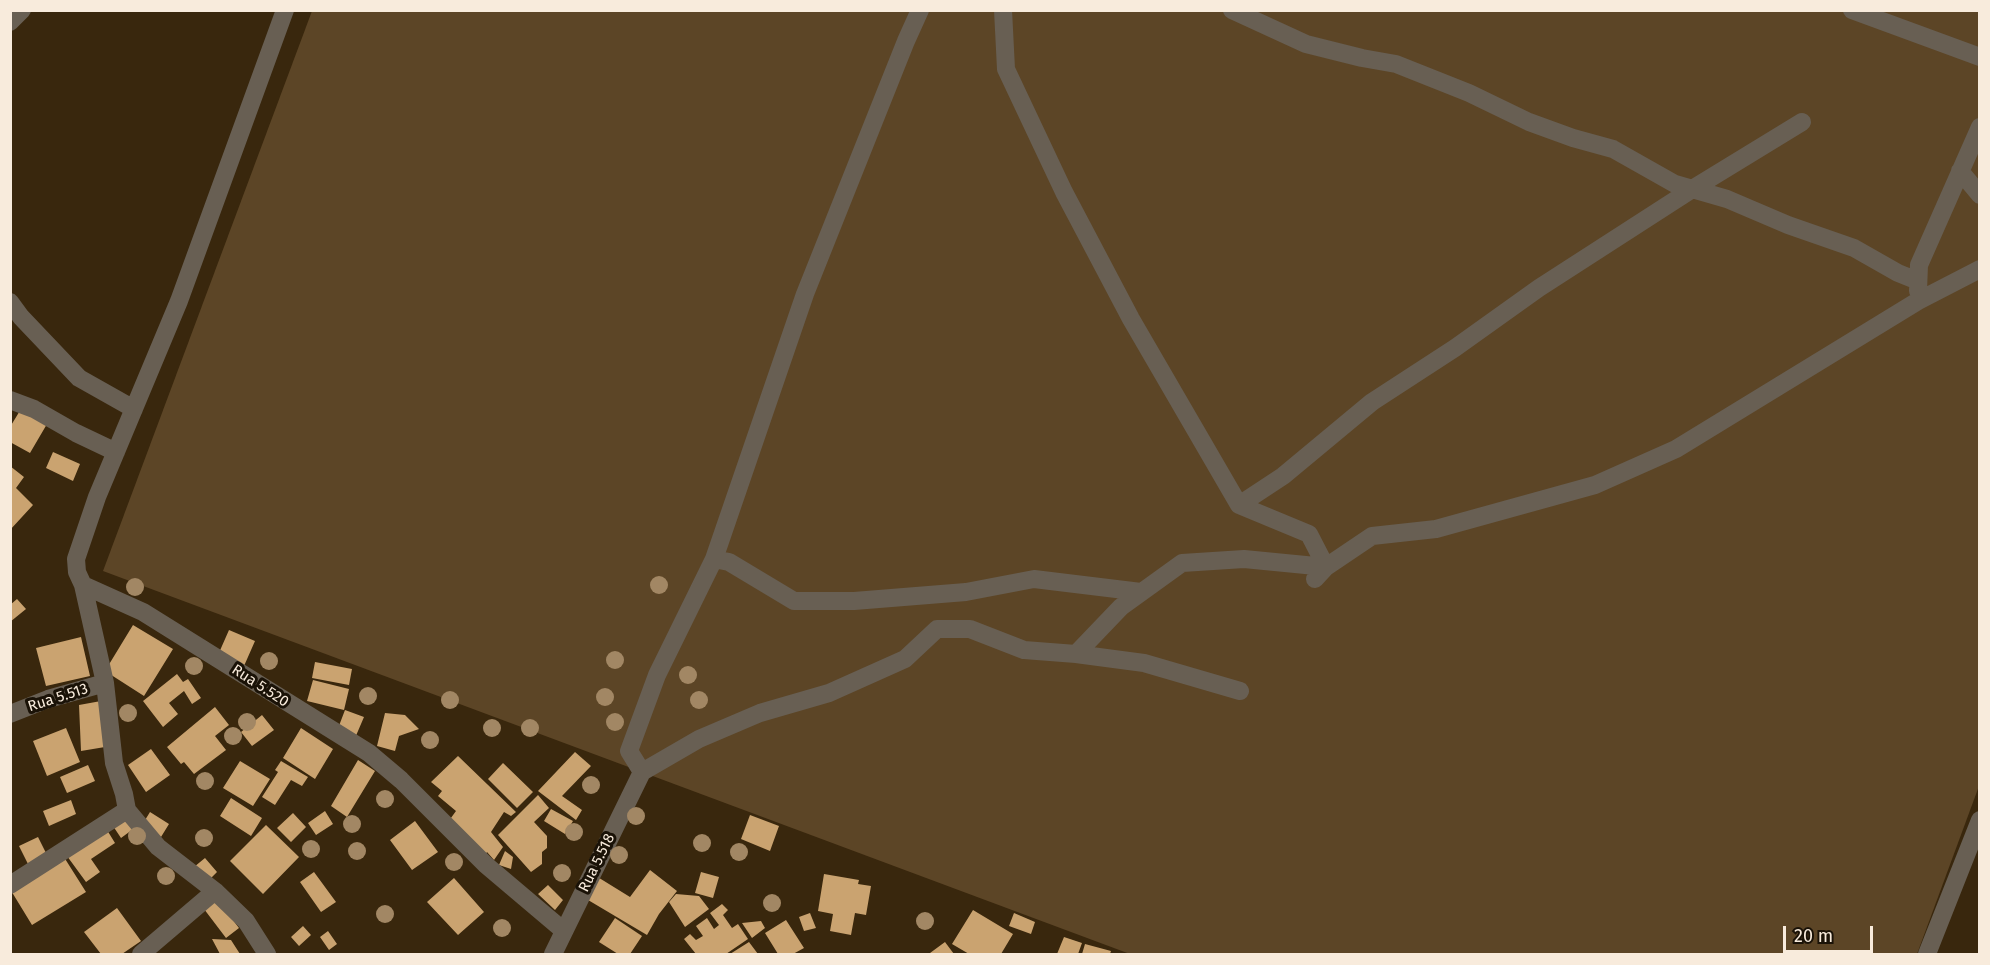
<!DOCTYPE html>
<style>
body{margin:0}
#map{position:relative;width:1990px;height:965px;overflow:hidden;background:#39270d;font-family:"Fira Sans",sans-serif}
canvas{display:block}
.frame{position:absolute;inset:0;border:12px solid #f8ebdc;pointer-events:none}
.scale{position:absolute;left:1783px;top:926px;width:90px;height:27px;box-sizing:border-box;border:3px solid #f8ebdc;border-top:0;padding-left:8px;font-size:18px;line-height:21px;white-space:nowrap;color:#f8ebdc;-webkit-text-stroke:4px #1a1207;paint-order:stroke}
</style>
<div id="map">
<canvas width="1990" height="965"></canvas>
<div class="frame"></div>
<div class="scale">20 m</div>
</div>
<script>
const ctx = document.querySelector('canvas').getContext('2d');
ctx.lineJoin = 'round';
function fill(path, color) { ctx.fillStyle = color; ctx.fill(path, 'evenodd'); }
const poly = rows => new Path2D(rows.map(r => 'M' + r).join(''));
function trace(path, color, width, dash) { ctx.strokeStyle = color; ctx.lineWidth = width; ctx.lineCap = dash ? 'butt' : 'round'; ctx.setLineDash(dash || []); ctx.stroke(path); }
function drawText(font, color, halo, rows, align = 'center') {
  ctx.font = font + ' "Fira Sans",sans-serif'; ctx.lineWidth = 6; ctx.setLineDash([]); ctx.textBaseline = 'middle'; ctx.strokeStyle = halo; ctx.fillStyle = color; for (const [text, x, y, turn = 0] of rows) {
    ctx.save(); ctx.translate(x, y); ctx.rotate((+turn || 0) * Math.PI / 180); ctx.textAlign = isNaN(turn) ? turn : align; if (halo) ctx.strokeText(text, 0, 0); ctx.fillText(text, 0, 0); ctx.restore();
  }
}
const green = poly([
 [312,11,1979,11,1979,786,1917,954,1130,954,103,571]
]);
const building = poly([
 [21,409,47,424,30,453,10,442,10,427],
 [53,452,80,464,73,481,46,468],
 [10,466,24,477,16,488,33,505,10,530],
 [17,599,26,609,10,622,10,605],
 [133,625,173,649,144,696,105,671],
 [229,630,255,641,244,666,218,655],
 [81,637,90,676,46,686,36,648],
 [315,662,352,669,349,685,312,678],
 [177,674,183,682,188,679,201,698,192,704,184,691,169,703,178,714,163,727,143,701],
 [313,680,349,689,344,710,307,701],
 [101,701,105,747,81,751,79,705],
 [215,707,229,725,215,736,226,750,194,774,184,762,181,764,167,747],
 [345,710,364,717,355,738,337,731],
 [385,713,405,715,419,729,399,736,395,751,377,746],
 [262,715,274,730,252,746,241,732],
 [66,728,80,762,47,776,33,741],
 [301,728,333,749,315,779,283,758],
 [151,749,170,775,146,792,128,765],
 [575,752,591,766,562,796,582,810,576,820,538,791],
 [458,756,516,812,511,816,504,812,491,832,503,847,494,860,487,852,484,857,448,822,456,811,438,796,442,791,431,782],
 [358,760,375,771,347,817,331,806],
 [240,761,270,779,253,806,223,788],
 [281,761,308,777,302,786,291,780,275,805,262,797,278,772,275,770],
 [503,763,533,792,517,808,488,779],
 [88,765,95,781,67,793,60,777],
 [538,795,549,808,534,822,547,836,547,848,542,852,542,864,531,872,498,835],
 [231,798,262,818,251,836,220,816],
 [71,800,76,814,49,826,43,811],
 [551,809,573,821,565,834,544,821],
 [325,811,333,824,316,835,308,823],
 [150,812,169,824,161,837,142,825],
 [293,813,306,827,291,842,277,828],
 [750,815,779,826,770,851,741,839],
 [127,816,136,827,121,838,113,826],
 [415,821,438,852,412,870,390,840],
 [266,825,299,857,263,894,230,861],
 [107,830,115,843,91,859,100,872,86,882,67,856],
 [38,837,47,855,28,864,19,846],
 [505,851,513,857,511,869,499,865],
 [62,854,86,892,32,925,10,889],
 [205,858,217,872,207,882,194,867],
 [650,870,677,891,659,914,647,935,583,897,596,876,630,897],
 [314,872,336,902,321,912,300,882],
 [701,872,719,877,713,898,695,893],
 [824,874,859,880,858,884,871,886,866,915,855,913,851,935,830,931,833,914,818,911],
 [454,878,484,912,458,935,427,902],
 [548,885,563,900,555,910,538,894],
 [676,894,699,896,709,909,685,927,669,902],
 [217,899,239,928,226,938,204,909],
 [722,904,728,910,723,915,732,928,738,924,748,939,726,954,696,954,684,939,690,934,696,940,703,936,696,926,707,918,714,929,719,925,710,913],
 [117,908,141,941,122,954,101,954,84,932],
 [973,910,1013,934,1001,954,969,954,952,944],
 [810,913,816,928,804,931,799,917],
 [1014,913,1035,922,1031,934,1009,926],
 [615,918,642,936,630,954,618,954,599,942],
 [786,920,804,948,793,954,778,954,765,933],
 [761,921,765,928,752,938,742,923],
 [303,926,311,935,299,946,291,937],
 [328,931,337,944,329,950,320,937],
 [1064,937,1082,943,1078,954,1057,954],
 [212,939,231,940,240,954,220,954],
 [749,942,758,954,730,954],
 [945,942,954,954,931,954,930,953],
 [1085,944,1111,951,1110,954,1082,954]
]);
const street = poly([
 [285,10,179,301,97,497,76,559,77,572,83,585,143,612,369,753,401,780,486,865,564,931],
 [1003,10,1006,69,1064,192,1131,319,1239,505],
 [1232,10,1306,44,1362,58,1396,64,1469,93,1529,122,1573,138,1613,149,1675,184,1727,199,1788,225,1854,248,1898,273,1918,281],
 [1852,10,1980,57],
 [10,22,22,10],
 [1960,171,1980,195],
 [1918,291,1919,265,1980,127],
 [10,302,21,317,79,378,134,409],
 [10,400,34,409,76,433,116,452],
 [714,559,729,562,794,601,854,601,966,592,1034,579,1141,592],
 [1326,567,1309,534,1239,505,1283,476,1372,402,1455,348,1539,288,1694,188,1802,122],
 [1315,579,1326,567,1372,536,1436,529,1595,485,1676,449,1918,301,1980,269],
 [83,585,105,683,114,763,124,794,127,810,158,847,215,891,246,921,267,954],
 [1076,654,1121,607,1182,563,1244,559,1326,567],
 [10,714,48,699,105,683],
 [642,772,629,751,657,675,714,559,805,294,906,41,920,10],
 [642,772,699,739,760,713,829,693,905,659,937,629,970,629,1024,650,1076,654,1144,663,1240,691],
 [10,885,127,810],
 [141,954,215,891],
 [553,954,642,772],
 [1927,954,1980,820]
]);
const trees = [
 [659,585],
 [135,587],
 [615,660],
 [269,661],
 [194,666],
 [688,675],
 [368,696],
 [605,697],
 [450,700],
 [699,700],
 [128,713],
 [247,722],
 [615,722],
 [492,728],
 [530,728],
 [233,736],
 [430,740],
 [205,781],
 [591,785],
 [385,799],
 [636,816],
 [352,824],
 [574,832],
 [137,836],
 [204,838],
 [702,843],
 [311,849],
 [357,851],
 [739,852],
 [619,855],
 [454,862],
 [562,873],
 [166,876],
 [772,903],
 [385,914],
 [925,921],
 [502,928]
];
const streetNames = [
 ["Rua 5.520",260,686,33],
 ["Rua 5.513",58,698,-18],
 ["Rua 5.518",597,863,-64]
];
fill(green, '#5c4526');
fill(building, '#caa370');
trace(street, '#685f53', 18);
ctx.fillStyle = '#a28764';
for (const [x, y] of trees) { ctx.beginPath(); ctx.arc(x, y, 9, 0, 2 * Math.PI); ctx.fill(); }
drawText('15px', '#f8ebdc', '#1a1207', streetNames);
</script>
